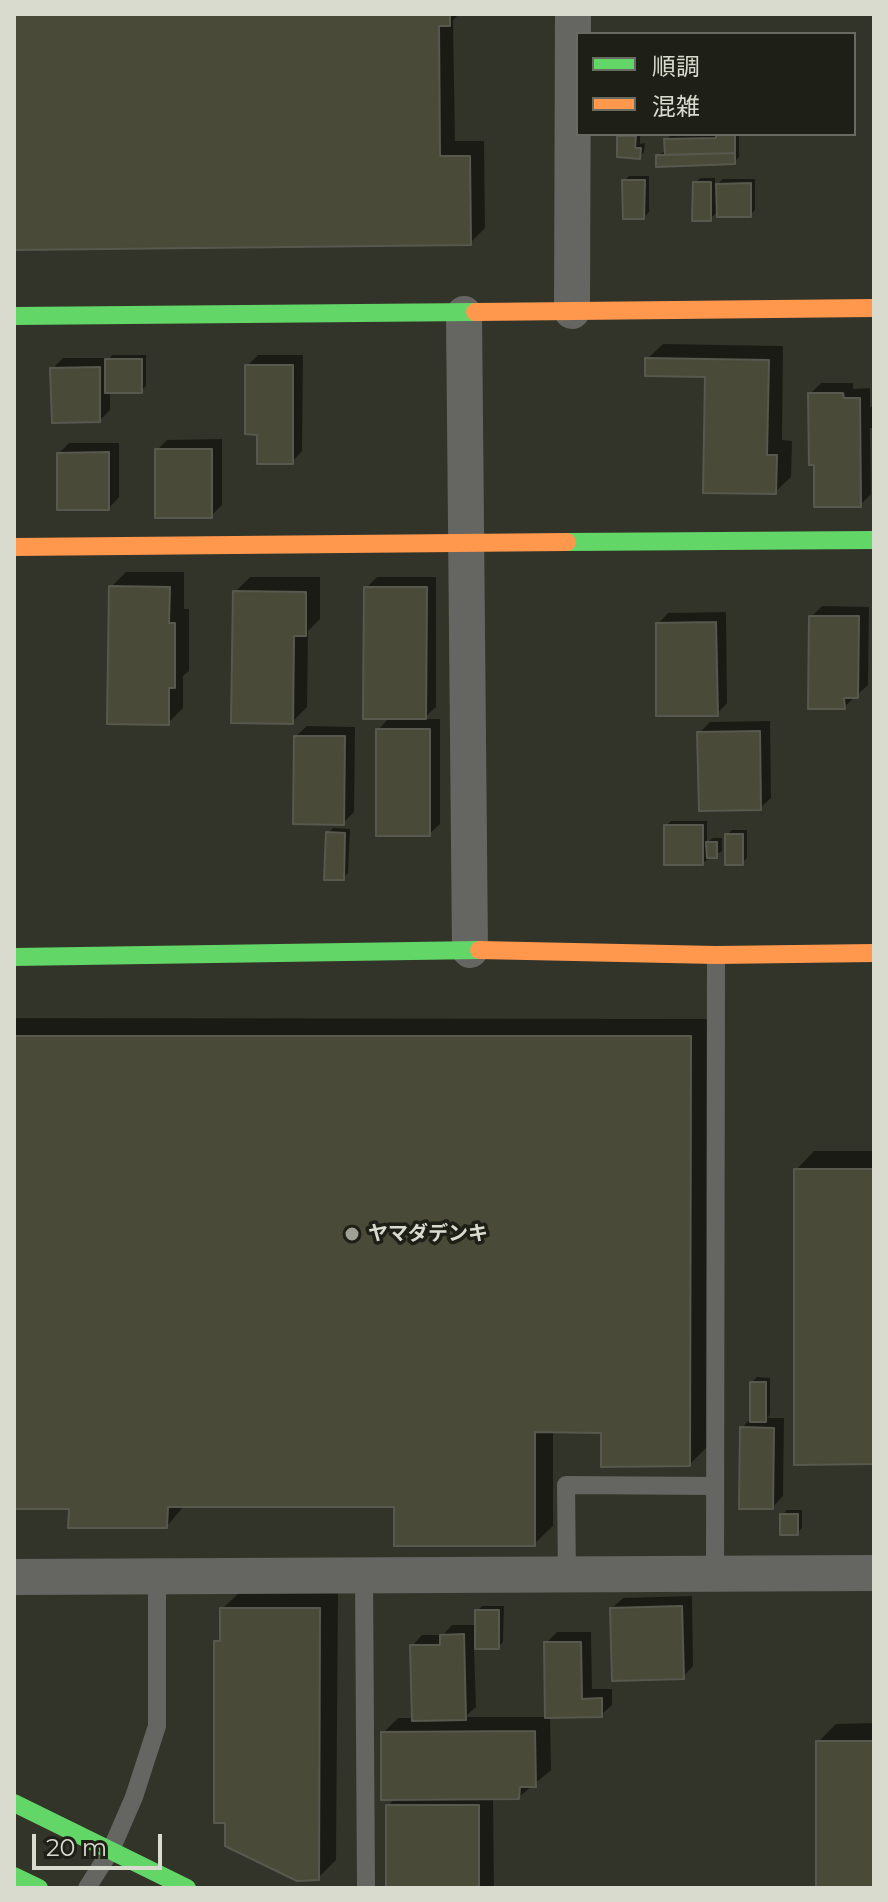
<!DOCTYPE html>
<meta charset="utf-8">
<style>
body{margin:0}
#map{position:relative;width:888px;height:1902px;overflow:hidden;background:#333429;font-family:Montserrat,"Noto Sans JP",sans-serif}
canvas{display:block}
.frame{position:absolute;inset:0;border:16px solid #dadbcf;pointer-events:none}
.legend{position:absolute;left:576px;top:32px;width:280px;height:104px;box-sizing:border-box;background:#1e1f16;border:2px solid #696a60;margin:0;padding:10px 14px;list-style:none;font-size:24px;color:#dadbcf}
.legend li{display:flex;align-items:center;gap:16px;height:40px}
.legend b{width:40px;border:2px solid #696a60}
.scale{position:absolute;left:32px;top:1834px;width:130px;height:36px;box-sizing:border-box;border:4px solid #dadbcf;border-top:0;padding-left:10px;font-size:24px;line-height:28px;white-space:nowrap;color:#dadbcf;-webkit-text-stroke:6px #1e1f16;paint-order:stroke}
</style>
<div id="map">
<canvas width="888" height="1902"></canvas>
<div class="frame"></div>
<ul class="legend">
<li><b style="height:10px;background:#63d668"></b>順調</li>
<li><b style="height:10px;background:#ff974d"></b>混雑</li>
</ul>
<div class="scale">20 m</div>
</div>
<script>
const ctx = document.querySelector('canvas').getContext('2d');
ctx.lineJoin = 'round';
function fill(path, color) { ctx.fillStyle = color; ctx.fill(path, 'evenodd'); }
const poly = rows => new Path2D(rows.map(r => 'M' + r).join(''));
function trace(path, color, width, dash) { ctx.strokeStyle = color; ctx.lineWidth = width; ctx.lineCap = dash ? 'butt' : 'round'; ctx.setLineDash(dash || []); ctx.stroke(path); }
function drawText(font, color, halo, rows, align = 'center') {
  ctx.font = font + ' Montserrat,"Noto Sans JP",sans-serif'; ctx.lineWidth = 7; ctx.setLineDash([]); ctx.textBaseline = 'middle'; ctx.strokeStyle = halo; ctx.fillStyle = color; for (const [text, x, y, turn = 0] of rows) {
    ctx.save(); ctx.translate(x, y); ctx.rotate((+turn || 0) * Math.PI / 180); ctx.textAlign = isNaN(turn) ? turn : align; if (halo) ctx.strokeText(text, 0, 0); ctx.fillText(text, 0, 0); ctx.restore();
  }
}
const shadow = poly([
 [14,14,459,14,453,20,455,141,484,141,485,228,470,243,14,248],
 [622,134,640,134,640,144,645,143,644,152,639,157,619,137],
 [739,134,739,157,734,162,658,156,666,150,666,140,671,135],
 [629,176,649,176,649,212,644,217,624,181],
 [700,178,715,178,715,187,723,179,755,179,755,210,750,215,719,210,710,219,695,183],
 [663,344,783,346,782,440,792,441,791,477,775,492,707,375,647,359],
 [112,355,146,355,146,386,141,391,110,391,110,410,100,420,52,369,63,358,110,358],
 [258,355,303,355,302,451,292,462,259,433,247,366],
 [821,383,853,383,853,389,870,388,870,408,874,404,874,428,870,428,871,494,860,505,816,463,810,394],
 [222,439,222,505,211,516,157,450,167,440],
 [69,443,119,443,119,497,109,508,59,453],
 [126,572,184,572,184,609,189,609,189,671,183,676,183,708,168,723,111,587],
 [250,577,320,577,320,619,308,631,307,707,292,722,235,592],
 [377,577,436,577,436,707,423,719,440,719,440,824,429,834,378,730,390,717,366,588],
 [822,606,869,607,868,685,844,707,811,617],
 [726,612,727,703,717,714,658,624,668,613],
 [770,721,771,798,760,808,699,733,710,722],
 [307,726,355,727,354,812,343,823,296,736],
 [671,821,707,821,707,843,713,838,722,838,722,851,702,863,666,826],
 [333,828,350,829,348,873,343,878,328,833],
 [732,830,747,830,747,858,742,863,727,835],
 [14,1018,709,1019,708,1446,690,1464,603,1431,553,1430,553,1526,534,1544,396,1505,185,1505,167,1526,71,1507,14,1507],
 [814,1151,874,1151,874,1462,796,1170],
 [757,1377,770,1378,770,1415,767,1418,784,1418,783,1496,773,1507,742,1428,752,1417,752,1382],
 [787,1510,802,1510,802,1528,797,1533,782,1515],
 [241,1591,338,1591,336,1860,318,1878,216,1642,222,1636,222,1609],
 [692,1596,693,1666,683,1677,612,1608,623,1598],
 [482,1606,504,1606,503,1642,498,1647,474,1647,476,1707,465,1717,547,1717,546,1643,557,1632,591,1632,592,1689,612,1689,612,1705,601,1715,550,1716,551,1770,519,1797,493,1797,494,1888,388,1888,388,1806,396,1797,383,1733,398,1718,414,1718,412,1646,422,1635,443,1635,452,1625,477,1625,477,1611],
 [874,1723,874,1888,818,1888,818,1742,836,1724]
]);
const building = poly([
 [14,14,450,14,450,26,439,26,440,156,470,156,471,245,14,250,14,14],
 [716,134,735,134,735,153,665,155,664,139,716,138,716,134],
 [617,136,636,136,635,148,641,148,640,159,617,157,617,136],
 [735,153,735,164,656,167,656,155,735,153],
 [622,180,645,180,644,219,623,219,622,180],
 [693,182,711,182,711,221,692,221,693,182],
 [751,183,751,217,717,217,716,184,751,183],
 [645,358,769,360,767,455,777,455,776,494,703,493,705,377,645,376,645,358],
 [105,359,142,359,142,393,105,393,105,359],
 [245,365,293,365,293,464,257,464,257,435,245,434,245,365],
 [100,367,100,422,52,423,50,368,100,367],
 [808,393,843,393,844,398,860,398,861,507,814,507,814,465,809,465,808,393],
 [155,449,212,449,212,518,155,518,155,449],
 [109,452,109,510,57,510,57,453,109,452],
 [109,586,170,587,169,623,175,623,175,688,169,688,169,725,107,724,109,586],
 [364,587,427,587,426,719,363,719,364,587],
 [233,591,306,592,306,636,294,636,293,724,231,723,233,591],
 [809,616,859,616,858,698,844,698,845,709,808,709,809,616],
 [716,622,718,716,656,716,656,623,716,622],
 [376,729,430,729,430,836,376,836,376,729],
 [760,731,761,810,699,811,697,732,760,731],
 [294,736,345,736,344,825,293,824,294,736],
 [664,825,703,825,703,865,664,865,664,825],
 [326,832,345,833,344,880,324,880,326,832],
 [725,834,743,834,743,865,725,865,725,834],
 [706,842,717,842,717,858,707,858,706,842],
 [14,1036,691,1036,690,1466,601,1467,601,1433,535,1432,535,1546,394,1546,394,1507,168,1507,167,1528,68,1528,69,1509,14,1509,14,1036],
 [794,1169,874,1169,874,1464,794,1465,794,1169],
 [750,1382,766,1382,766,1422,750,1422,750,1382],
 [740,1427,774,1428,773,1509,739,1509,740,1427],
 [780,1514,798,1514,798,1535,780,1535,780,1514],
 [682,1606,684,1679,612,1681,610,1608,682,1606],
 [220,1608,320,1608,319,1880,297,1881,225,1846,225,1823,214,1823,214,1641,220,1641,220,1608],
 [475,1610,499,1610,499,1649,475,1649,475,1610],
 [464,1634,466,1720,412,1721,410,1645,440,1645,440,1635,464,1634],
 [544,1642,581,1642,582,1699,602,1698,602,1717,545,1718,544,1642],
 [535,1731,536,1787,520,1787,519,1799,381,1800,381,1732,535,1731],
 [816,1741,874,1741,874,1888,816,1888,816,1741],
 [386,1805,479,1805,479,1888,386,1888,386,1805]
]);
const lane = poly([
 [715,1574,716,955],
 [567,1575,566,1485,715,1486],
 [364,1576,366,1888],
 [87,1888,111,1850,134,1797,157,1726,157,1576]
]);
const street = poly([
 [572,311,573,14],
 [464,314,470,950],
 [14,1577,874,1573]
]);
const fast = poly([
 [14,316,475,312],
 [567,542,874,540],
 [14,957,479,950],
 [14,1803,187,1888],
 [14,1876,39,1888]
]);
const slow = poly([
 [475,312,874,308],
 [14,547,567,542],
 [479,950,716,955,874,953]
]);
const markers = [
 [352,1234,8,"#a0a195"]
];
const poiNames = [
 ["ヤマダデンキ",368,1234]
];
fill(shadow, '#0007');
fill(building, '#4a4a38');
trace(building, '#57584e', 2);
trace(lane, '#656661', 18);
trace(street, '#656661', 36);
trace(fast, '#63d668', 18);
trace(slow, '#ff974d', 18);
for (const [x, y, r, color] of markers) { const dot = new Path2D(); dot.arc(x, y, r, 0, 2 * Math.PI); ctx.fillStyle = color; ctx.fill(dot); trace(dot, '#1e1f16', 3); }
drawText('bold 20px', '#dadbcf', '#1e1f16', poiNames, 'left');
</script>
